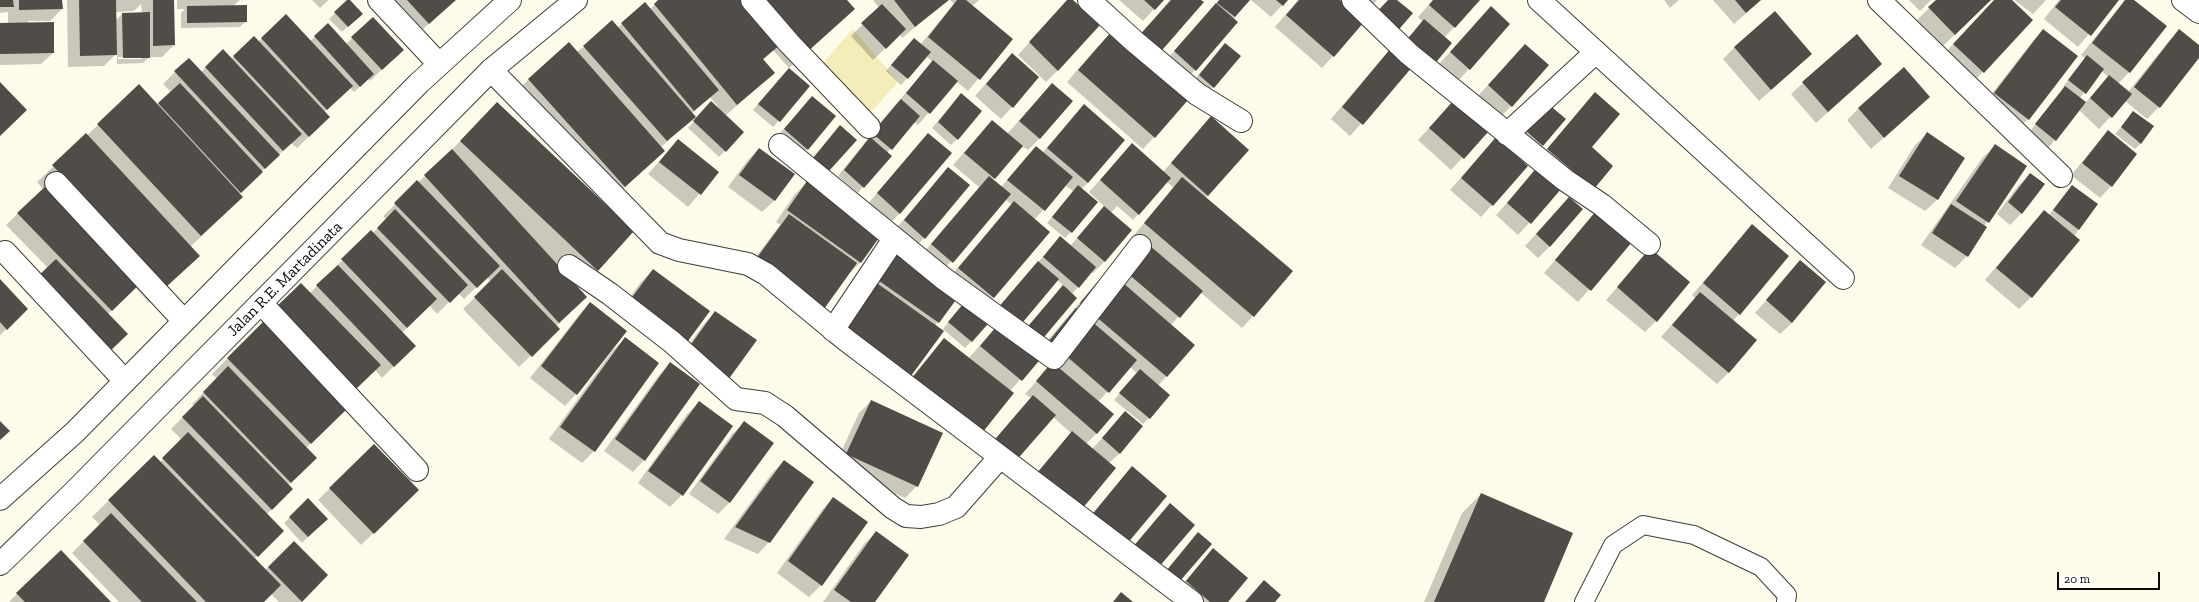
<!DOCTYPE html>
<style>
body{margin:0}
#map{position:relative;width:2199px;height:602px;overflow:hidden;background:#fdfbe9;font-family:"Zilla Slab",serif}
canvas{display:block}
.scale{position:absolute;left:2057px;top:572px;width:103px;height:18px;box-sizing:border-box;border:2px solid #0a0a0a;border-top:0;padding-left:5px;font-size:12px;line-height:14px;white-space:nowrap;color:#0a0a0a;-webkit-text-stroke:3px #fff;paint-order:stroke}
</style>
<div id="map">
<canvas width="2199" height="602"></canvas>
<div class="scale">20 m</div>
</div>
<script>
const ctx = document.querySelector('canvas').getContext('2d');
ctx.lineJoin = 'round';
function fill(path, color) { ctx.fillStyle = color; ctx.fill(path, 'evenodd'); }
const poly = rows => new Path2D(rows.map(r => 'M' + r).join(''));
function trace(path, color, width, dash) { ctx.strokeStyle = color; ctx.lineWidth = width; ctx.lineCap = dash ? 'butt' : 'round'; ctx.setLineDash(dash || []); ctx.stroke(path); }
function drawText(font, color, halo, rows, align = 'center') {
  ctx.font = font + ' "Zilla Slab",serif'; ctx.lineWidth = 4; ctx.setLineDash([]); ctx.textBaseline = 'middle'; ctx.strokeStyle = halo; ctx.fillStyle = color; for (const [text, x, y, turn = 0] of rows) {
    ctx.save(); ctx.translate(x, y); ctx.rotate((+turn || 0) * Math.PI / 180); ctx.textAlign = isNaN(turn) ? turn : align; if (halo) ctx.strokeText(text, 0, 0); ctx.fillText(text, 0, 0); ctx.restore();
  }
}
const sand = poly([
 [853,29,898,82,868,115,822,64]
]);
const shadow = poly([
 [0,0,61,0,62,9,50,21,27,21,53,53,41,64,0,65,0,24,8,23,8,12,0,13],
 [67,0,173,0,174,45,162,57,149,57,143,63,117,64,117,53,104,66,68,67],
 [141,4,142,13,122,14,115,21,115,12,134,11],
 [118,57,142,57,142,59,118,59],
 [177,0,240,0,233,6,246,21,240,27,181,28,181,13,185,9,177,9],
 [312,0,329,0,320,8],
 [349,0,355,19,342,32,329,19],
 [385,0,454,0,417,35],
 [660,0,846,0,854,9,789,68,773,50,763,60,774,73,725,116,743,132,719,157,688,128,705,109,719,108,710,97,692,113,694,117,661,147,652,162,613,198,517,91,529,79,617,28,645,4,650,9],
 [873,0,948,0,902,38,900,34,873,60,851,36,879,8],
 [950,0,979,0,972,6,1012,39,968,91,956,81,918,125,914,122,887,153,858,193,838,176,895,105,933,62,926,56,901,85,886,71,908,45,920,45,954,4],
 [1068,0,1072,0,1058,70,1046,82,1018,55],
 [1119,0,1163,0,1143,21],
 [1170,0,1200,0,1156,55,1154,137,1143,149,1067,82,1099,45,1128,49],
 [1219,0,1248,0,1195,70,1183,82,1163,64],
 [1251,0,1287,0,1271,17],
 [1298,0,1338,0,1333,56,1322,68,1275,27],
 [1345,0,1377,0,1363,15],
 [1433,0,1479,0,1444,38,1410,68,1350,136,1331,119,1380,61,1392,49,1395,52,1423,22,1418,17],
 [1664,0,1679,0,1670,8],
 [1713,0,1761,0,1734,24],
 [1909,0,1931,0,1920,11],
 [1937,0,1990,0,1943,46,1917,20],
 [1995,0,2010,0,2032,20,1971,84,1942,56],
 [2014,0,2046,0,2033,14],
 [2059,0,2117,0,2078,47,2044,19],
 [2125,0,2133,0,2129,72,2118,84,2128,92,2168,42,2180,30,2199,46,2199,56,2159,107,2147,119,2125,101,2099,129,2079,110,2049,147,2030,131,2065,88,2063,87,2085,58,2081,55],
 [2101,71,2109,77,2085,103,2080,98],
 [1491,8,1509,24,1458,81,1439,64],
 [286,15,310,41,328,25,346,44,373,18,402,50,370,81,368,79,354,92,350,88,324,112,329,117,297,148,291,143,261,172,239,194,226,213,190,247,182,272,149,303,135,287,108,314,96,364,25,291,48,268,6,225,43,189,37,182,98,125,157,105,171,92,163,84,175,72,201,72,223,50,231,59,254,37,258,42],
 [2043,30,2028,119,2016,131,1983,105,2032,42],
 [1225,44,1240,57,1202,99,1188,87],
 [1525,45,1511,106,1500,118,1477,97],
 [1735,47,1799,65,1759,101,1723,59],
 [1012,54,1012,107,1001,119,975,96],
 [783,75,809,86,773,127,753,110],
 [1869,75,1816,123,1791,94,1803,83],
 [1052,84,1071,101,1039,139,1028,150,1022,146,993,180,1001,187,1036,147,1042,153,1084,106,1088,183,1081,189,1071,232,1065,238,1047,223,1073,191,1065,185,1035,219,994,297,982,309,991,316,1054,244,1070,246,1105,207,1089,192,1132,145,1163,172,1200,129,1247,150,1205,198,1253,316,1242,328,1200,292,1171,325,1194,345,1158,386,1169,395,1149,418,1143,424,1114,400,1137,373,1130,367,1098,402,1097,433,1086,444,1092,449,1125,413,1120,453,1109,463,1027,484,1071,433,1053,417,1002,474,980,456,1031,398,1025,394,1051,365,1041,356,1010,391,901,390,944,339,969,358,994,329,987,323,965,348,943,329,963,304,947,280,1012,205,1005,199,940,274,920,257,979,187,953,165,992,121,1007,134],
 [1167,182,1174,188,1133,236,1140,242,1096,283,1037,353,1038,342,1072,294,1091,272,1093,273,1105,261,1111,213,1117,206,1133,220],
 [1057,280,1064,286,1019,337,1017,327],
 [1595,93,1590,147,1593,189,1537,161],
 [812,97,807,149,795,161,773,141],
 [1929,97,1871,149,1847,120,1859,108],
 [956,100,957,139,951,145,932,128],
 [1541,111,1542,145,1536,151,1520,136],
 [2134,112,2141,143,2135,149,2115,134],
 [1442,114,1486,132,1451,170,1418,140],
 [481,119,633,231,581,286,558,265,557,266,570,313,556,326,558,329,519,367,463,309,491,282,487,277,464,299,458,293,437,314,429,305,402,333,414,346,382,378,310,293,371,231,373,233,386,219,383,216,447,155],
 [2108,132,2111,186,2100,198,2071,175],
 [928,134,900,213,888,225,866,206],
 [1927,134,1964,158,1937,200,1925,211,1888,188,1915,145],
 [678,140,718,172,688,207,648,174],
 [1995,146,2025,166,1984,226,1967,256,1955,268,1921,245,1983,157],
 [759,149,793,174,774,201,762,212,728,187,747,161],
 [1485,150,1527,166,1481,217,1450,190],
 [948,168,924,238,913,250,893,232],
 [1538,168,1561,188,1518,235,1496,215],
 [2030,174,2022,213,2010,225,1997,214,2018,186],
 [807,183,879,235,860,263,848,274,745,271,780,225,776,222,795,194],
 [2072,186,2079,229,2031,297,2019,309,1985,280,2033,223,2044,212,2049,215],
 [1569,198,1550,246,1538,258,1525,246],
 [1596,212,1631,242,1578,302,1544,273],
 [1752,226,1739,314,1733,321,1729,372,1717,384,1661,337,1695,298,1692,295],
 [898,248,959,293,935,326,907,380,895,391,828,342],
 [1650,250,1656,321,1645,332,1606,300],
 [1801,261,1792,323,1780,334,1755,313],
 [653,270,708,311,687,341,619,312,641,282],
 [0,281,15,321,0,335],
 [590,303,576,394,565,406,530,378,579,315],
 [715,312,715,391,676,362,704,324],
 [625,339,658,363,594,451,582,463,549,439,613,350],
 [228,358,346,408,306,448,316,458,288,485,292,489,266,515,283,531,254,559,265,570,294,542,326,575,300,602,279,602,271,594,263,602,119,602,72,553,100,525,92,517,154,456,160,462,182,440,171,429,194,406,192,404,217,379,212,374],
 [670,364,644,460,633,472,604,451,659,375],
 [871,401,917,486,905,498,835,465,859,413],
 [699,403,732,426,682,495,670,507,638,483,687,414],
 [744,423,772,443,729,503,718,514,689,494,732,434],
 [374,445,418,490,361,545,318,500],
 [784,461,769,542,758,554,724,539,772,473],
 [1132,467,1125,545,1113,556,1080,528],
 [1481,494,1543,602,1424,602,1462,513],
 [833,498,821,585,809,597,777,573,822,510],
 [308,500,326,519,302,543,284,523],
 [1170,505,1193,525,1122,559,1158,517],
 [876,532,874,602,823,602,864,544],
 [1198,534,1168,592,1156,582],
 [1213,549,1227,602,1185,602,1175,593],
 [17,594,109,602,9,602]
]);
const building = poly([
 [0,0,13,0,14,7,0,7],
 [19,0,62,0,63,9,19,10],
 [79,0,116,0,117,55,80,56],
 [153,0,174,0,175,45,153,46],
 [347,0,350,0,363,14,348,27,334,12],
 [407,0,456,0,429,24],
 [658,0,743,0,780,45,763,59,775,73,737,105,654,4],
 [760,0,847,0,855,9,806,53],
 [894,0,949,0,915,27],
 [957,0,966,0,1013,39,980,80,928,37],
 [1067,0,1073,0,1100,25,1058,71,1029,42],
 [1144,0,1164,0,1155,10],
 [1171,0,1201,0,1204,2,1157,56,1137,38],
 [1219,0,1250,0,1235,17,1217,3],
 [1276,0,1288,0,1283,6],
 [1299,0,1340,0,1364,22,1334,57,1286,15],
 [1388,0,1397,0,1413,13,1395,34,1374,15],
 [1433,0,1480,0,1455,28,1429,5],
 [1735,0,1761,0,1746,13],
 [1936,0,1991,0,1955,35,1928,7],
 [1994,0,2012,0,2033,20,1984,73,1953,44],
 [2061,0,2119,0,2091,36,2055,7],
 [2125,0,2134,0,2167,26,2130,73,2092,43],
 [645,2,719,90,694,111,621,23],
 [1216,3,1238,22,1196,71,1174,51],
 [882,4,906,29,886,49,861,23],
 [247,5,247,22,187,23,187,6],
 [1491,6,1510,24,1470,70,1450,52],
 [1775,11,1812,54,1771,90,1734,47],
 [150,12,150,58,123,58,122,13],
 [286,14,353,86,327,110,261,38],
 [373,17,404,50,382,70,351,37],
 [1424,19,1452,43,1433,66,1405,42],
 [612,20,696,117,667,141,583,46],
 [54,22,54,53,0,54,0,23],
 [328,23,374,74,360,87,314,36],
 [2043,29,2078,56,2029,120,1994,93],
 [2179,29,2199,45,2199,58,2160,108,2134,87],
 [1111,32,1188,100,1155,138,1078,70],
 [1857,34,1882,64,1828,112,1802,82],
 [254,36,330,117,309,137,233,56],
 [914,38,931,52,908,79,891,65],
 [569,42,665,151,625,187,528,79],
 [1225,43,1241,56,1214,88,1199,75],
 [1525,44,1549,65,1512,107,1488,85],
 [1391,48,1413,66,1363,125,1342,107],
 [223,49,302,134,283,151,205,67],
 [1012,53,1039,77,1013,108,986,84],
 [2087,55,2104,69,2086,94,2068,80],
 [189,58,280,155,265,169,174,71],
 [933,60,958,81,930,114,906,93],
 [1904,67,1930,97,1884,138,1858,108],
 [789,68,810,86,780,122,758,104],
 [2109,75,2132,94,2112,118,2090,98],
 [0,82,27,110,0,136],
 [180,83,263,172,241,193,158,103],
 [1052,83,1073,101,1040,139,1019,121],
 [139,84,243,197,201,236,97,124],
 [2065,86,2086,102,2056,141,2035,124],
 [1595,92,1620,114,1592,147,1613,166,1594,189,1547,149],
 [961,93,982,111,958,140,938,122],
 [812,96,836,116,808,150,784,129],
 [901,99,920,116,892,150,872,133],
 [711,101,744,132,726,152,693,121],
 [1453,101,1488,132,1464,159,1429,128],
 [497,102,634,231,598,271,460,141],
 [1547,103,1566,119,1543,146,1525,130],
 [1084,104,1125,140,1088,183,1047,148],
 [2133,111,2154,126,2141,144,2121,127],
 [1211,116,1249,150,1208,196,1171,163],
 [992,120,1023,146,995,179,964,153],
 [840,125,857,140,829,171,813,158],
 [2108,130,2137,154,2112,187,2082,163],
 [1927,132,1965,158,1938,200,1899,176],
 [86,133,200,256,166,287,52,165],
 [928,133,952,153,900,214,877,193],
 [870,137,892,156,864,188,844,170],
 [1496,137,1528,166,1493,206,1461,178],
 [678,139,719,172,701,195,659,162],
 [1132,143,1171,178,1139,215,1100,180],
 [1995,144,2027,166,1989,223,1956,201],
 [1036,146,1073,177,1045,211,1007,180],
 [759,148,795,174,775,201,739,175],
 [452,149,587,297,559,323,424,175],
 [1538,166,1562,188,1531,224,1507,203],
 [948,167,970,185,925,239,904,220],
 [2030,173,2045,184,2022,214,2008,202],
 [989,176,1011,194,953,263,931,244],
 [1182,177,1293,271,1254,317,1144,223],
 [417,180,500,266,477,288,394,203],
 [807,181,881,235,861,263,787,210],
 [48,184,143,281,112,311,17,213],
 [1078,185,1098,202,1072,233,1052,217],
 [2072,185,2098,204,2079,230,2053,210],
 [1569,197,1583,209,1550,247,1536,234],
 [1014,201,1050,232,994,298,958,268],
 [1951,204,1987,227,1968,257,1932,233],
 [1104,206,1132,230,1105,262,1077,238],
 [395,209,468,285,450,303,377,228],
 [2044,210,2080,240,2032,298,1996,268],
 [1596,211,1632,242,1591,291,1555,260],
 [789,214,857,263,824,309,756,259],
 [1752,224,1789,256,1740,315,1703,283],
 [371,230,437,299,407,328,341,259],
 [1060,236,1096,267,1079,288,1043,257],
 [1142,239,1203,291,1180,318,1119,266],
 [898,247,961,293,939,323,875,278],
 [1650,248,1690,282,1657,322,1617,287],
 [56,259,128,334,108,353,36,278],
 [1800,260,1826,282,1792,323,1766,300],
 [1038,261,1059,279,1018,328,997,309],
 [338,265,416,346,394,367,316,285],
 [502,269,560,329,532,357,474,297],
 [653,269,710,311,688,341,630,300],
 [1108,270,1195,345,1167,377,1080,303],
 [0,279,28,309,7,330,0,322],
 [874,281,944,331,908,380,839,330],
 [301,283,381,365,356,389,276,307],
 [1063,285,1077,298,1039,343,1024,331],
 [1700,292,1757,340,1729,373,1672,325],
 [969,297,994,317,972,342,948,322],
 [590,302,627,331,577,395,541,366],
 [1076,308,1137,360,1109,393,1049,341],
 [715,311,757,340,728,380,687,350],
 [264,321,348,408,311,444,227,358],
 [1001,321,1043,356,1022,381,980,346],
 [625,337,659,363,595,452,560,427],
 [944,338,1014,393,982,433,912,378],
 [670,362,700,384,645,461,615,439],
 [1052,362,1114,414,1097,434,1036,381],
 [228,366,317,458,291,483,203,392],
 [1140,369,1170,395,1150,419,1119,393],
 [1033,395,1056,415,1014,463,991,444],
 [203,396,293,489,272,510,182,417],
 [871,400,943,433,918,487,846,454],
 [699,401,733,426,683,496,648,471],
 [1125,411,1143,426,1120,454,1102,438],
 [0,421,10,431,0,440],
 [744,421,774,443,730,503,700,481],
 [1072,431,1116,468,1082,509,1038,472],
 [188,432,284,531,258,557,162,458],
 [374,444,419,490,374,534,329,488],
 [154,455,281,585,264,602,206,602,108,500],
 [784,460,814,482,770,543,735,527],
 [1132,466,1167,496,1126,545,1091,516],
 [1481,493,1573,533,1544,602,1434,602],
 [833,497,868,522,822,586,788,561],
 [308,498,328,519,308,537,289,517],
 [1170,503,1195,525,1158,568,1133,547],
 [111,513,197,602,142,602,83,541],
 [876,531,909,555,875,602,851,602,834,590],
 [1198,532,1212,544,1180,581,1167,570],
 [294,541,328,575,302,602,268,567],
 [1213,548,1248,578,1228,602,1210,602,1186,581],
 [61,550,111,602,25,602,16,593],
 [1264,580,1281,595,1275,602,1245,602],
 [1121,592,1133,602,1113,602]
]);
const service = poly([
 [1584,602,1613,545,1643,525,1694,535,1761,567,1787,595,1786,602]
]);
const minor = poly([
 [379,0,439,64],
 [752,0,789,43,869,127],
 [1089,0,1134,41,1197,94,1241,121],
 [1353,0,1409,54,1565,180,1602,205,1649,244],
 [1539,0,1843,278],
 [1879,0,2061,176],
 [2183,0,2199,12],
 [491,70,660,243,679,250,748,264,766,274,846,340,1192,602],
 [1507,134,1596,52],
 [780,145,943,278,1054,358,1140,246],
 [56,183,184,321],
 [5,252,125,381],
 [569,266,610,294,672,342,736,399,765,403,785,416,893,508,906,516,921,517,939,514,956,507,1000,457],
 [261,303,417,470],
 [833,330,894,239]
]);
const tertiary = poly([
 [0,499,75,432,419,83,510,0],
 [0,564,74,492,491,70,576,0]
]);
const streetNames = [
 ["Jalan R.E. Martadinata",285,279,-45]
];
fill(sand, '#f4edb9');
fill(shadow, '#0003');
fill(building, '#514c47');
trace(service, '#3d3d3d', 20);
trace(minor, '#3d3d3d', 24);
trace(tertiary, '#3d3d3d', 24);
trace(service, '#fff', 18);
trace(minor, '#fff', 22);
trace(tertiary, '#fff', 22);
drawText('16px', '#0a0a0a', '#fff', streetNames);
</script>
